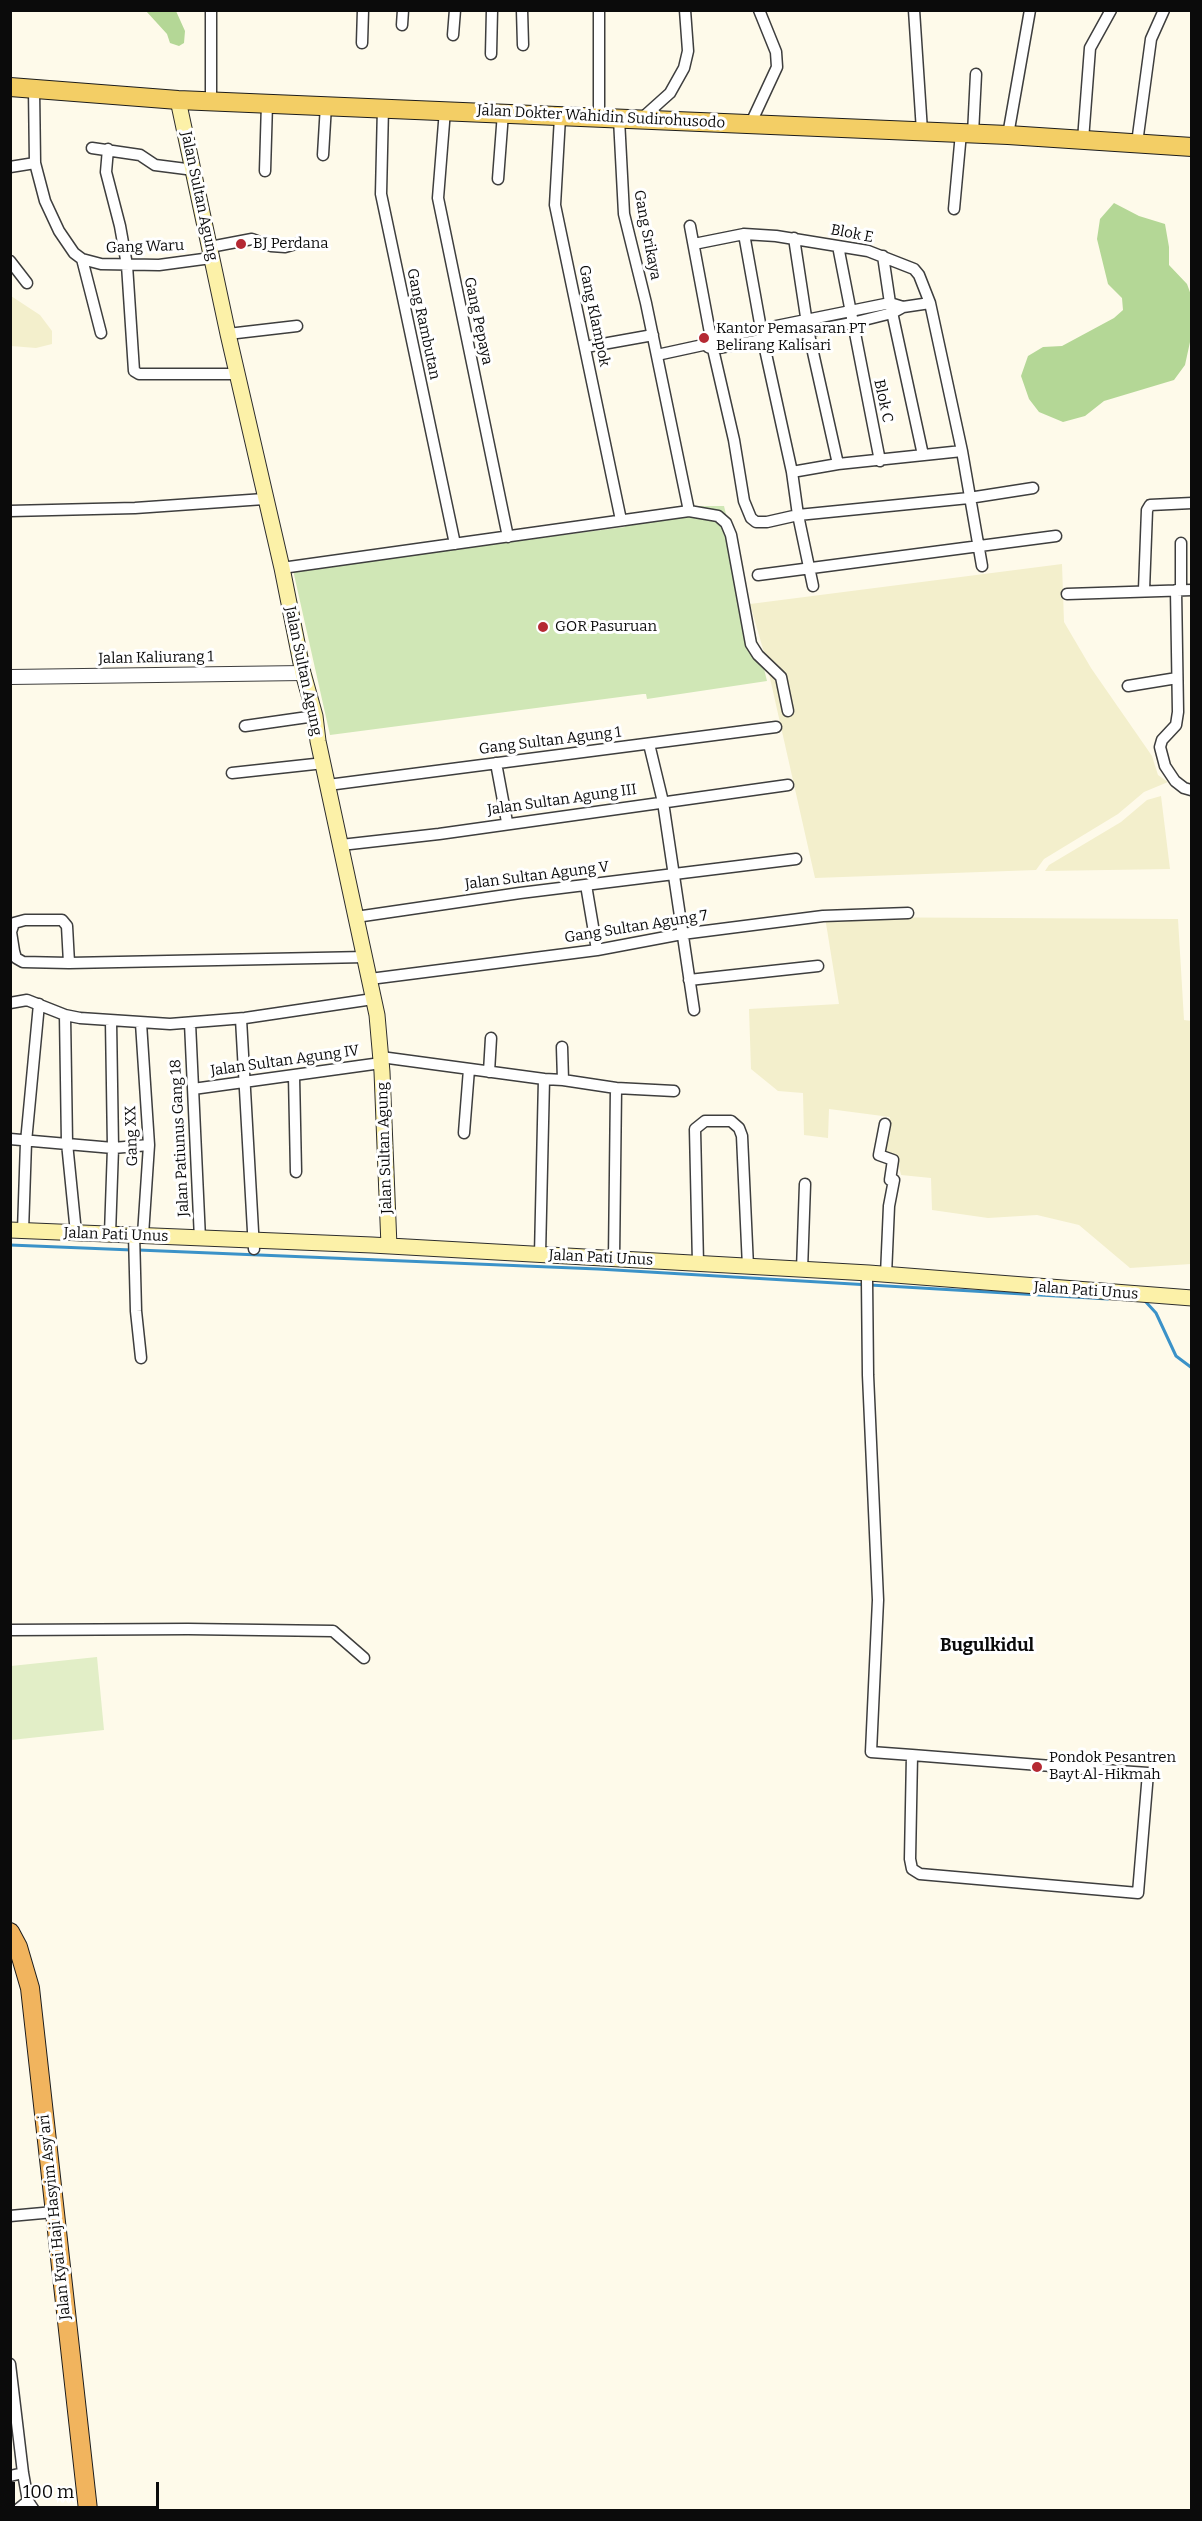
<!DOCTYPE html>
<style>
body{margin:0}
#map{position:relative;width:1202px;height:2521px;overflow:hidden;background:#fefaea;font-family:Bitter,serif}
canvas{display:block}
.frame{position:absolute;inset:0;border:12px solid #0b0b0b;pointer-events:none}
.scale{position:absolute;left:12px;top:2482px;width:147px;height:27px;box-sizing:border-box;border:3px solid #0b0b0b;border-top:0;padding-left:8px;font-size:18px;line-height:21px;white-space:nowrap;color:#0b0b0b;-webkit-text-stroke:4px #fff;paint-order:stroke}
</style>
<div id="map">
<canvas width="1202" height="2521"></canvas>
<div class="frame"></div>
<div class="scale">100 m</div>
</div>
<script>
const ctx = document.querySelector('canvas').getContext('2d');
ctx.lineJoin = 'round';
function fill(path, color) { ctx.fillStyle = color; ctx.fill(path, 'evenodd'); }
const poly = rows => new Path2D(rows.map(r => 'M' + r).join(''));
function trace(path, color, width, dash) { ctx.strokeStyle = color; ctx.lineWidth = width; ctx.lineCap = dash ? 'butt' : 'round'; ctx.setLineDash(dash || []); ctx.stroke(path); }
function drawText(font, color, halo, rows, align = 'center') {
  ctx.font = font + ' Bitter,serif'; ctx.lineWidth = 6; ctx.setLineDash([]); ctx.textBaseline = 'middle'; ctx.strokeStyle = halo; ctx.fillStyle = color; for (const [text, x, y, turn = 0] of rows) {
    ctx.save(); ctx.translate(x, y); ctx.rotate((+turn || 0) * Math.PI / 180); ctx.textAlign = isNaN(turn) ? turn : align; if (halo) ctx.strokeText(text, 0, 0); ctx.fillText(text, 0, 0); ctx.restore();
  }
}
const farmland = poly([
 [11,296,40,315,52,331,52,344,36,348,11,346],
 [1062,564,1064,622,1091,668,1152,756,1158,775,1168,782,1144,792,1118,814,1044,859,1036,870,815,878,765,656,750,604],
 [1161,796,1170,869,1045,871,1049,865,1121,822,1147,800],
 [825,917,1178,919,1184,1020,1192,1021,1191,1264,1130,1268,1079,1225,1037,1215,988,1218,932,1210,931,1178,901,1175,898,1162,881,1155,890,1117,829,1109,828,1138,804,1135,803,1093,778,1091,751,1069,749,1009,839,1004]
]);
const green = poly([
 [681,506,724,506,767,681,647,699,646,694,643,694,330,735,293,570,625,527,626,515]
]);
const forest = poly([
 [146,11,176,11,185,31,184,43,179,46,170,43,167,34],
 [1114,203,1139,216,1165,224,1169,247,1169,265,1187,284,1191,295,1190,342,1185,365,1174,380,1104,401,1085,416,1063,422,1039,412,1029,399,1021,376,1028,356,1043,347,1062,346,1114,318,1123,310,1122,298,1108,284,1097,239,1100,219]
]);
const pitch = poly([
 [97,1657,104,1730,11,1740,11,1666]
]);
const stream = poly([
 [10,1245,132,1250],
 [138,1250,598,1269,1108,1299],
 [1145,1301,1156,1313,1176,1356,1192,1368]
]);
const minor = poly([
 [211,10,211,101],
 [522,10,523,45],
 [914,10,922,131],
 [402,25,403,10],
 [453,35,455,10],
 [362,43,363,10],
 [491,54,492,10],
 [34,89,35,163,45,201,59,231,74,253,82,259,101,264,159,265,211,258],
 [383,107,381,194,455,544],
 [445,110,438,198,508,537],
 [560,117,555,205,621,520],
 [599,118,599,10],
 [619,119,624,214,646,303,689,511],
 [641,119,670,93,684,68,688,51,685,10],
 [750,125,777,67,776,52,759,10],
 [973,134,976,74],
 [1008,135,1030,10],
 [1083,140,1090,48,1111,10],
 [1137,143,1151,39,1164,10],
 [92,148,140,155,155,165,194,170],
 [108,149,106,172,120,226,127,265,134,371,139,374,237,374],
 [323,155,326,105],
 [10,167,35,163],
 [265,171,267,103],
 [498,179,503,113],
 [954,209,961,133],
 [690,226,713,349,734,440,744,501,751,518,756,522,767,522,798,515,969,498,1033,488],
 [744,234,763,340,792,472,798,515,813,586],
 [794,238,808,330,838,464],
 [694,244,744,234,776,236,868,251,914,269,919,275,930,303,962,451,982,566],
 [838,246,880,461],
 [210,247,252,239,271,246,285,247,299,243],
 [883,256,890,303,923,455],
 [82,259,101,333],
 [10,261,27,283],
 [228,334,297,326],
 [586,347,653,335],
 [708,347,713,349,852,323,892,313,903,307,930,303],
 [657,355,703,345,712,339,890,303,903,307],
 [792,472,838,464,962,451],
 [10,511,135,508,264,499],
 [1181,543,1181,590],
 [282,568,689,511,718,516,726,523,731,535,751,644,758,655,781,677,788,711],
 [758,575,1056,536],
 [1144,590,1147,510,1150,505,1192,503],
 [1176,590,1178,712,1176,725,1162,740,1160,747,1165,766,1175,781,1184,788,1191,790],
 [1067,594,1192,590],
 [1128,686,1177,678],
 [245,726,315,716],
 [649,744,663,802,694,1010],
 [496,763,507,822],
 [232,773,324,763],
 [328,785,776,727],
 [341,845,439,834,788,785],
 [586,885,597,950],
 [356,917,520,893,796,859],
 [69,963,67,926,62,920,25,920,14,923,11,932,14,951,16,958,23,962,69,963,366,957],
 [370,979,597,950,682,934,823,916,908,913],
 [689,980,818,966],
 [10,1003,27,1000,65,1015,80,1018,170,1024,245,1018,373,999],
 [65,1015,67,1143,76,1233],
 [241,1019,254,1249],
 [141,1023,149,1145,143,1235],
 [190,1023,200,1239],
 [562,1047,563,1080],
 [381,1057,544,1079,540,1255],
 [489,1072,491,1038],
 [294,1076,296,1172],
 [544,1079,563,1080,616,1088,614,1259],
 [616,1088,674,1091],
 [193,1089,381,1063],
 [885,1124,879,1155,893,1160,890,1180,894,1180,889,1206,886,1275],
 [464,1133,469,1069],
 [10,1139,113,1148,149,1145],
 [23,1231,26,1142,39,1004],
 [110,1234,113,1148,111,1021],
 [134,1234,136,1311,141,1358],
 [698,1264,695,1129,705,1121,731,1121,739,1128,742,1136,748,1267],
 [802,1270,805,1184],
 [869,1273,867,1280,868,1375,878,1600,871,1752,912,1755,1090,1769,1148,1773,1138,1893,920,1874,912,1869,910,1859,912,1755],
 [10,1630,188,1629,333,1631,364,1658],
 [10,2216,54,2212],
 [10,2364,23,2473,28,2501,34,2510],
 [10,2476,23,2473],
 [17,2510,28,2501]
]);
const tertiary = poly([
 [10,677,303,673]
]);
const secondary = poly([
 [178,100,228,334,282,568,303,673,315,716,318,741,377,1015,382,1072,389,1246],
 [10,1230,372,1245,869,1273,1192,1298]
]);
const primary = poly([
 [10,87,178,100,1008,135,1192,147]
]);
const trunk = poly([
 [10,1932,18,1947,30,1988,88,2510]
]);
const markers = [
 [241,244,6,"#b52933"],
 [704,338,6,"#b52933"],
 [543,627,6,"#b52933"],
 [1037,1767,6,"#b52933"]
];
const streetNames = [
 ["Jalan Dokter Wahidin Sudirohusodo",601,117,3],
 ["Jalan Sultan Agung",199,196,78],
 ["Blok E",852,234,11],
 ["Gang Srikaya",647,235,79],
 ["Gang Waru",145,247,-2],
 ["Gang Klampok",594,316,78],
 ["Gang Pepaya",478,321,78],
 ["Gang Rambutan",423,324,78],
 ["Blok C",883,401,78],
 ["Jalan Kaliurang 1",156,658,-1],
 ["Jalan Sultan Agung",303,671,78],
 ["Gang Sultan Agung 1",550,741,-7],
 ["Jalan Sultan Agung III",562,800,-8],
 ["Jalan Sultan Agung V",537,876,-7],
 ["Gang Sultan Agung 7",636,927,-9],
 ["Jalan Sultan Agung IV",285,1061,-8],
 ["Gang XX",132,1136,-92],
 ["Jalan Patiunus Gang 18",180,1138,-93],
 ["Jalan Sultan Agung",385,1148,-92],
 ["Jalan Pati Unus",116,1235,2],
 ["Jalan Pati Unus",601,1258,3],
 ["Jalan Pati Unus",1086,1291,4],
 ["Jalan Kyai Haji Hasyim Asy'ari",55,2217,-96]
];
const poiNames = [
 ["BJ Perdana",253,244],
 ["Kantor Pemasaran PT",716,329],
 ["Belirang Kalisari",716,346],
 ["GOR Pasuruan",555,627],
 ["Pondok Pesantren",1049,1758],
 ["Bayt Al-Hikmah",1049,1775]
];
const quarterNames = [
 ["Bugulkidul",987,1646]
];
fill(farmland, '#f3efcc');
fill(green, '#d0e7b6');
fill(forest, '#b4d796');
fill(pitch, '#e2eec7');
trace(stream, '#3b92c8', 3);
trace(minor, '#3e3e3e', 13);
trace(tertiary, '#3e3e3e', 16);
trace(secondary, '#2d2d2d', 17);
trace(primary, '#1c1c1c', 20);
trace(trunk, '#1c1c1c', 20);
trace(minor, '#fff', 10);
trace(tertiary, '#fff', 14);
trace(secondary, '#fcf1a8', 15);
trace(primary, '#f3ce65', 18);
trace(trunk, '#f1b45e', 18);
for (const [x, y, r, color] of markers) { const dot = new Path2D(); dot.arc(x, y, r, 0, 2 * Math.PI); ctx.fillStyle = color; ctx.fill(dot); trace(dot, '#fff', 2); }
drawText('15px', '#0b0b0b', '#fff', streetNames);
drawText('15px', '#0b0b0b', '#fff', poiNames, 'left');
drawText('bold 18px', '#0b0b0b', '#fff', quarterNames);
</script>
